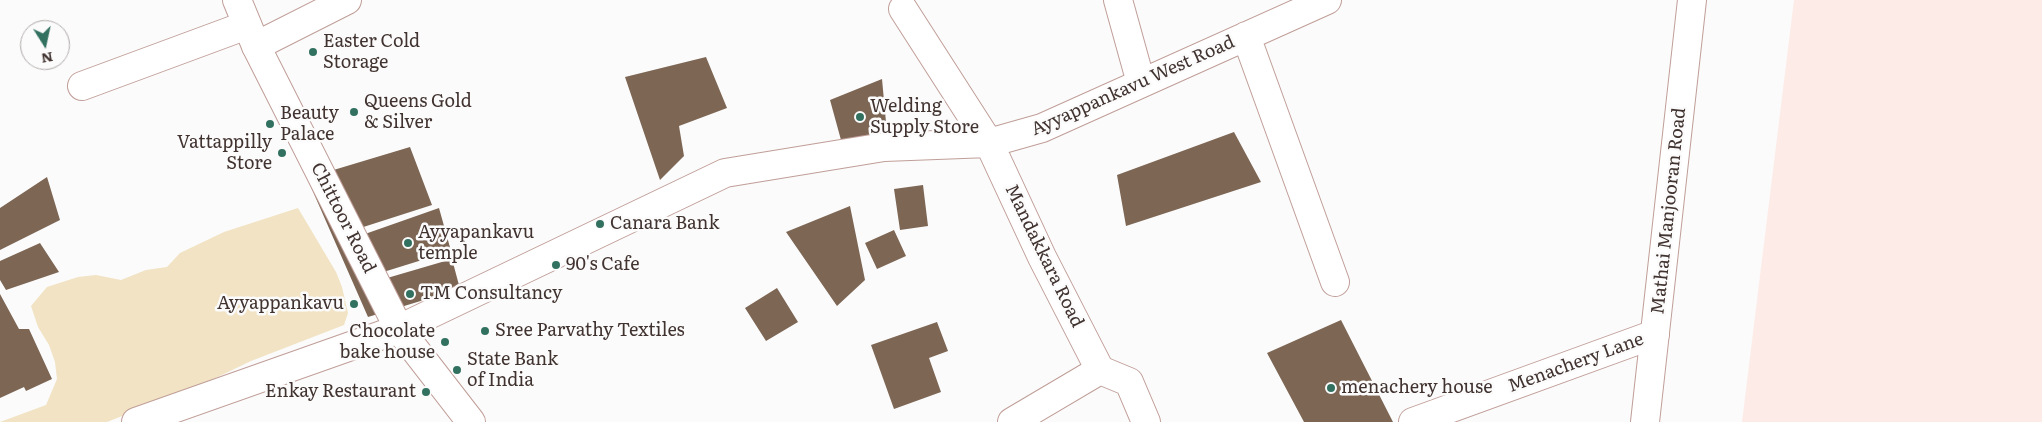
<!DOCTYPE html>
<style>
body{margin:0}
#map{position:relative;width:2042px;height:422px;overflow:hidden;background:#fbfbfb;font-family:Literata,serif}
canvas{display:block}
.north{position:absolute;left:20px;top:20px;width:50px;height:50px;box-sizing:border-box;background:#fbfbfb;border:1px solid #b1abaa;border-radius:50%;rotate:170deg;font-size:14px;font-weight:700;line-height:20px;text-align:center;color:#413330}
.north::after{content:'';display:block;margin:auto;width:18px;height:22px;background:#32715f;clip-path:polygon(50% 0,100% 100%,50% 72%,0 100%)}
</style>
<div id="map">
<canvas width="2042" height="422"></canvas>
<div class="north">N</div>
</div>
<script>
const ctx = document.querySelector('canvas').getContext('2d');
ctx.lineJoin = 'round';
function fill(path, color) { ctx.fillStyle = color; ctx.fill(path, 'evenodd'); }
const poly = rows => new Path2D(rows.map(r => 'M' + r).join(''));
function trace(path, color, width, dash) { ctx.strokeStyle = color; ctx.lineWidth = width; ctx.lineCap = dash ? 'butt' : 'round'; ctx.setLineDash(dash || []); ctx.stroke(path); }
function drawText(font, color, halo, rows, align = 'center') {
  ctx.font = font + ' Literata,serif'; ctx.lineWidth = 5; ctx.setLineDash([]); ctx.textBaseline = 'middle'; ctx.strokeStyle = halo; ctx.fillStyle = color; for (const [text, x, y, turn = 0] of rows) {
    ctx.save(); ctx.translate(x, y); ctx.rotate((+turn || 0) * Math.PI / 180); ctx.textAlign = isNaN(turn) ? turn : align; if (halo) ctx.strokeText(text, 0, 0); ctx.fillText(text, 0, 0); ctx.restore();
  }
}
const built = poly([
 [1794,0,2042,0,2042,422,1742,422]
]);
const green = poly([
 [298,208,336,272,342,287,348,313,344,325,251,361,201,385,107,422,0,422,46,405,57,379,55,362,49,345,38,327,31,306,47,287,78,277,96,275,121,280,146,270,167,267,180,253,224,232]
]);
const building = poly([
 [706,57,727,108,679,126,684,156,660,180,625,77],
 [882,79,887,133,841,140,830,100],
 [1234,132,1261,182,1126,226,1117,175],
 [410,147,432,205,354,230,377,281,452,259,460,289,368,317,307,178],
 [47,177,60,220,0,250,0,208],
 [923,185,928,226,900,230,894,189],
 [850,206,865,280,837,306,786,232],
 [439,208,451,251,377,274,365,234],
 [894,230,906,256,877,269,865,243],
 [40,243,59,272,6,290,0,280,0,261],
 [777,288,798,322,766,341,745,308],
 [0,294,19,329,29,329,52,379,26,391,24,387,0,398],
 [1341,320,1393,422,1304,422,1267,353],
 [937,322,948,351,929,358,941,392,894,409,871,345]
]);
const minor = poly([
 [1118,0,1141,83],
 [903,9,989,143,1042,257,1100,370,1129,382,1146,422],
 [1246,36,1335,282],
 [256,46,347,0],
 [82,86,247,25],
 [136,422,399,329,725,173,884,147,989,143,1042,128,1327,0],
 [1012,422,1100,370],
 [1413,422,1655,334]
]);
const tertiary = poly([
 [1645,422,1692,0]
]);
const secondary = poly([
 [237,0,256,46,399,329,471,422]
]);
const markers = [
 [313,52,5,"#32715f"],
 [354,112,5,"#32715f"],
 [860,117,5,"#32715f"],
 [270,124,5,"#32715f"],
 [282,153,5,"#32715f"],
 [600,224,5,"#32715f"],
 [408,243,5,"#32715f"],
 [556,265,5,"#32715f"],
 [410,294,5,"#32715f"],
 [354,304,5,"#32715f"],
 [485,331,5,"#32715f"],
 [445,342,5,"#32715f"],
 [457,370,5,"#32715f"],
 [1331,388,5,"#32715f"],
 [426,392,5,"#32715f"]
];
const poiNames = [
 ["Easter Cold",323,42],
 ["Storage",323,63],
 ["Queens Gold",364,102],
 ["& Silver",364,123],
 ["Welding",870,107],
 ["Supply Store",870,128],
 ["Beauty",280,114],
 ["Palace",280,135],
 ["Vattappilly",272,143,"right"],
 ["Store",272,164,"right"],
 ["Canara Bank",610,224],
 ["Ayyapankavu",418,233],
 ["temple",418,254],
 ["90's Cafe",566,265],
 ["TM Consultancy",420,294],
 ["Ayyappankavu",344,304,"right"],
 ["Sree Parvathy Textiles",495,331],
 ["Chocolate",435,332,"right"],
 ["bake house",435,353,"right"],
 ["State Bank",467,360],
 ["of India",467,381],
 ["menachery house",1341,388],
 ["Enkay Restaurant",416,392,"right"]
];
const streetNames = [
 ["Ayyappankavu West Road",1133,86,-24],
 ["Mathai Manjooran Road",1669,211,-84],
 ["Chittoor Road",343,218,63],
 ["Mandakkara Road",1044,256,64],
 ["Menachery Lane",1576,363,-20]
];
fill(built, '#fdebe7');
fill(green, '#f1e3c3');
fill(building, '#7d6654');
trace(minor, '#c09e98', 30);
trace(tertiary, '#c09e98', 30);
trace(secondary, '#c09e98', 30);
trace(minor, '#fff', 28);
trace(tertiary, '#fff', 28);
trace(secondary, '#fff', 28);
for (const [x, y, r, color] of markers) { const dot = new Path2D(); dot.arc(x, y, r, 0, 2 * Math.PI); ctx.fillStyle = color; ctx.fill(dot); trace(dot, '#fbfbfb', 2); }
drawText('18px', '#413330', '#fbfbfb', poiNames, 'left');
drawText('18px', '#413330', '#fbfbfb', streetNames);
</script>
